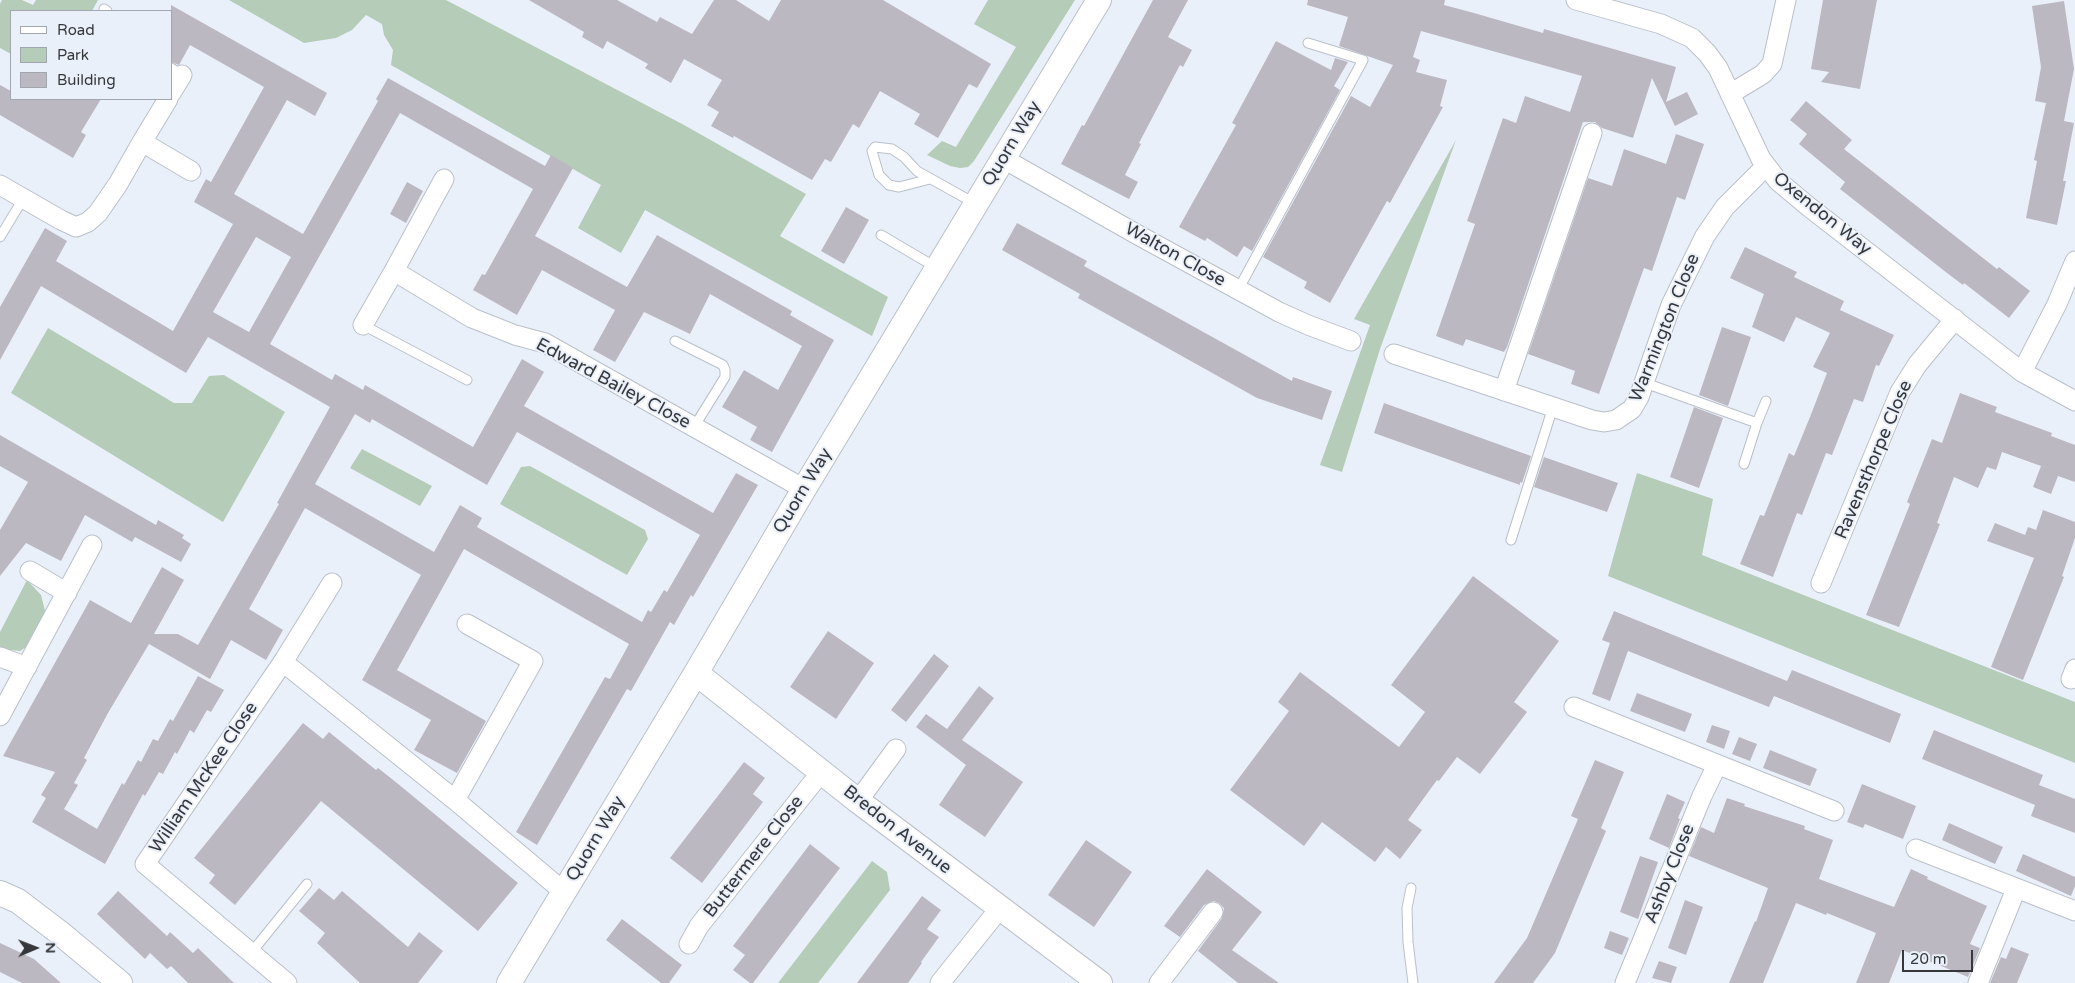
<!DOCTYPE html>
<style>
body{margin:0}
#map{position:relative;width:2075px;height:983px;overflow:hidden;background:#eaf0fa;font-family:"Varela Round",sans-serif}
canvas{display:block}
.legend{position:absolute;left:10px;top:10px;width:162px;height:90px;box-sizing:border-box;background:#eaf0fa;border:1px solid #a2a6ae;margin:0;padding:6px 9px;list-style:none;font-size:15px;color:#35373b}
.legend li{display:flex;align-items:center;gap:10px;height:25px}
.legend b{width:25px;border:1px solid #a2a6ae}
.north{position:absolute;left:10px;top:923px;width:50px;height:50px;-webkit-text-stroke:4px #eaf0fa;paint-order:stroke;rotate:89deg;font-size:14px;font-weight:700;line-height:20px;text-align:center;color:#35373b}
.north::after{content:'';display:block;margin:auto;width:18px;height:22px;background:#35373b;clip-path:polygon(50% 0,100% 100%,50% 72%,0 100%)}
.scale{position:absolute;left:1902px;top:950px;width:71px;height:22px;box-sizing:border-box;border:2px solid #35373b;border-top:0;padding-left:6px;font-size:15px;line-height:18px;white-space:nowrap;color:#35373b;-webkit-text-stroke:4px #eaf0fa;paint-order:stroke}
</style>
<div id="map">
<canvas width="2075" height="983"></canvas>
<ul class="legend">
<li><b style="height:6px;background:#fff"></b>Road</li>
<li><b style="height:14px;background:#b4ccb8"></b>Park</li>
<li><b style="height:14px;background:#bcb8c2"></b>Building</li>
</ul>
<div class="north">N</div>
<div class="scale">20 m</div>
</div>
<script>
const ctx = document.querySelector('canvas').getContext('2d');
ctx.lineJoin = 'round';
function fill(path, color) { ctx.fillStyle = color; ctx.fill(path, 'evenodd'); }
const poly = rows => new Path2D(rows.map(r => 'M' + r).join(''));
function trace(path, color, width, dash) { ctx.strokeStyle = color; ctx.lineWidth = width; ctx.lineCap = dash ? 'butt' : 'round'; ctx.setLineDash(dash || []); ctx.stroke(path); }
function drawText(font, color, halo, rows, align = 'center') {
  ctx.font = font + ' "Varela Round",sans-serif'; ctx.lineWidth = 4; ctx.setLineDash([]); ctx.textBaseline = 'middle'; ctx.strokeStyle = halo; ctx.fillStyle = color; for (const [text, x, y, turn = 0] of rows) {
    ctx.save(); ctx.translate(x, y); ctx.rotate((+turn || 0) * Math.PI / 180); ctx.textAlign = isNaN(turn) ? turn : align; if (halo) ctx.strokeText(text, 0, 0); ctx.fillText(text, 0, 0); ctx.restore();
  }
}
const green = poly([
 [2,0,22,0,33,5,36,0,98,0,92,11,11,11,11,54,0,48,0,4],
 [229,0,446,0,684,125,806,194,780,236,888,297,872,336,645,210,621,253,578,228,601,185,391,65,393,50,384,35,382,24,366,15,352,30,336,38,304,43],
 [988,0,1075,0,974,161,968,167,960,168,950,166,927,155,942,141,956,147,1016,47,974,24],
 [1456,140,1380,349,1342,472,1320,465,1370,325,1354,319],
 [48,328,174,403,192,403,209,376,224,375,285,412,223,522,11,393],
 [362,449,432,486,420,506,350,468],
 [530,466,645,530,648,539,627,575,500,504,521,467],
 [1637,473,1713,499,1702,555,2075,702,2075,763,1608,576],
 [27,580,41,595,45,611,43,632,35,641,20,651,0,649,0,632],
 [872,861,887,872,890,890,818,983,778,983]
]);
const building = poly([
 [529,0,617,0,657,22,660,17,692,34,714,0,736,0,769,21,781,0,883,0,991,64,977,88,969,84,938,138,914,124,920,114,880,91,859,128,853,124,831,162,825,159,812,180,734,136,733,138,711,126,719,112,707,105,722,80,684,59,671,83,645,68,648,64,607,41,603,49,582,37,584,32],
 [1153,0,1188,0,1168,37,1192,50,1183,67,1180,65,1139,143,1141,144,1125,175,1138,182,1129,199,1061,164,1082,125,1084,126],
 [1308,0,1445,0,1444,5,1474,13,1543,33,1544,29,1676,67,1666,102,1687,92,1698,114,1675,126,1652,78,1633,138,1602,128,1595,122,1583,122,1507,347,1504,352,1466,339,1463,346,1436,336,1475,224,1467,221,1503,118,1516,123,1525,96,1570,112,1582,76,1421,31,1413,57,1420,60,1416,72,1447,80,1440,106,1443,107,1390,203,1387,201,1330,303,1304,288,1307,282,1263,257,1351,96,1370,107,1393,65,1339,46,1348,17,1307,5],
 [1823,0,1877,0,1860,89,1821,82,1829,72,1811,69],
 [2064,1,2074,69,2064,121,2074,123,2063,181,2066,181,2057,225,2026,218,2037,161,2034,160,2046,103,2035,101,2041,67,2032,6],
 [171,5,327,93,315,116,287,100,234,194,303,234,378,101,376,99,388,78,545,166,551,155,573,168,535,236,627,287,657,235,792,311,790,315,834,340,772,452,750,440,757,427,722,407,744,370,778,390,802,346,710,294,690,334,644,312,615,362,593,350,615,310,542,270,517,315,473,290,482,274,485,275,533,189,400,113,270,344,332,380,335,374,363,390,365,385,473,447,522,359,544,372,524,406,713,513,736,473,758,485,693,597,691,595,674,625,670,622,631,691,627,689,537,845,516,832,605,677,610,679,629,644,464,549,397,670,486,721,457,773,414,750,431,720,362,680,421,575,305,508,249,609,283,630,266,660,231,640,210,679,149,644,108,713,84,758,87,760,74,783,78,785,64,809,97,829,122,783,124,785,138,760,141,762,153,739,158,741,170,719,173,721,198,676,224,690,211,712,207,710,194,733,190,730,177,754,175,752,163,774,159,772,145,796,143,794,105,864,32,822,46,798,41,795,55,772,3,756,90,600,131,623,162,567,184,580,154,634,178,634,198,645,279,504,277,503,330,407,208,337,186,373,41,286,0,360,0,307,45,228,67,241,56,261,173,331,233,224,194,202,206,179,211,182,264,87,190,45,179,65,171,62],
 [256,237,291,257,249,332,213,312],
 [355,414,370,423,372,419,487,485,517,432,700,535,667,592,664,590,651,612,648,610,642,622,477,527,482,518,460,505,434,552,315,484],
 [1276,41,1331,70,1335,58,1348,62,1334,86,1340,90,1252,251,1244,246,1237,257,1207,238,1205,241,1179,227,1236,125,1232,123],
 [0,85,11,91,11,99,101,99,81,132,86,135,73,158,0,115],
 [1806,101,1852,140,1844,149,1997,269,1999,267,2030,291,2009,318,1964,283,1963,285,1947,273,1840,189,1845,182,1799,144,1807,134,1790,120],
 [1676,134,1704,144,1685,200,1677,197,1652,271,1644,268,1599,394,1571,384,1575,371,1528,354,1588,178,1612,186,1624,149,1666,164],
 [407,182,423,191,406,223,390,214],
 [846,207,869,220,844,264,821,251],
 [1017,223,1087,261,1084,266,1292,381,1293,377,1332,391,1322,420,1257,398,1078,298,1080,294,1002,250],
 [1745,247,1797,272,1794,277,1844,301,1840,310,1894,335,1879,366,1876,365,1863,402,1854,399,1832,455,1826,453,1802,515,1797,513,1773,577,1740,564,1760,515,1764,516,1789,453,1794,456,1810,417,1827,373,1813,367,1830,333,1796,317,1784,342,1752,327,1764,294,1730,278],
 [1722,327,1751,337,1728,406,1699,395],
 [1960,393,1997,407,1995,412,2052,433,2051,436,2075,445,2075,482,2058,476,2051,494,2033,487,2041,466,2002,452,1996,470,1987,467,1978,488,1954,477,1937,523,1940,524,1899,627,1866,615,1910,504,1907,502,1932,439,1942,443],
 [1384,403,1531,456,1522,483,1520,482,1520,485,1374,433],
 [1694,407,1723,418,1699,488,1670,477],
 [0,435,156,525,158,520,184,535,182,538,191,544,181,562,135,537,132,542,85,515,61,561,26,543,0,576,0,530,28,482,0,466],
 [1544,457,1618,483,1607,512,1534,487],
 [2043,510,2075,522,2075,538,2062,576,2064,577,2023,680,1991,667,2034,558,1987,541,1995,523,2025,535,2028,527,2036,530],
 [1473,576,1559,641,1514,702,1527,712,1480,774,1457,757,1439,781,1437,780,1408,820,1422,830,1400,859,1386,847,1375,862,1322,822,1304,846,1230,790,1289,711,1278,702,1300,672,1399,747,1425,712,1391,685],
 [1614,611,1787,681,1792,670,1901,714,1890,743,1774,696,1769,707,1628,651,1610,701,1592,694,1610,643,1602,640],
 [828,631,874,663,836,719,790,687],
 [934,654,949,666,906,722,891,710],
 [979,686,994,698,962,740,1023,782,985,837,939,805,966,765,916,727,926,714,947,729],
 [1637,693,1692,714,1685,732,1630,711],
 [303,723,323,739,329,732,376,770,378,768,397,783,518,883,478,931,321,801,235,905,209,883,215,875,194,858],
 [1712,725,1730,731,1724,749,1706,742],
 [1934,730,2043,775,2039,785,2075,799,2075,833,2031,816,2035,805,1922,759],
 [1739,737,1757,744,1750,761,1732,754],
 [1770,750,1817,769,1810,786,1763,768],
 [1595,760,1624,772,1601,828,1606,831,1555,953,1533,983,1494,983,1527,938,1578,819,1571,816],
 [744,762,765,778,753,794,763,802,702,883,670,858],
 [1862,784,1916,806,1903,839,1865,824,1863,828,1847,822],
 [1667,794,1685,802,1678,818,1680,819,1669,848,1649,839],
 [1727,798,1745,804,1744,806,1805,826,1804,829,1833,840,1819,879,1894,907,1911,869,1928,877,1927,879,1987,906,1970,944,1980,948,1968,977,1902,950,1889,983,1856,983,1876,933,1827,913,1826,915,1796,903,1763,983,1729,983,1755,921,1756,922,1768,888,1689,856,1701,827,1714,833],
 [1949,823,2003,847,1995,864,1942,840],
 [1086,840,1132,872,1094,927,1048,895],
 [810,844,840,868,753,983,750,983,733,970,745,955,733,946],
 [2023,854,2075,877,2075,886,2071,896,2016,871],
 [1640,856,1658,862,1638,919,1620,912],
 [1207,869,1262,912,1232,950,1279,983,1238,983,1198,951,1222,918,1224,908,1219,903,1214,901,1204,905,1180,937,1164,926],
 [319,888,334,900,342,891,408,947,419,932,443,951,418,983,360,983,317,943,325,933,299,911],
 [118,891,167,936,170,932,193,953,198,948,234,983,188,983,171,966,167,969,150,953,145,959,97,914],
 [922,896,941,910,927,929,939,937,921,962,922,963,908,983,857,983],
 [1685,900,1703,907,1686,955,1668,948],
 [622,919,682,965,669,983,661,983,606,940],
 [1610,931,1629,938,1622,955,1604,948],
 [0,943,34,959,61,983,22,983,0,972],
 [2011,947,2029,954,2017,983,1990,983,2001,957,2006,959],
 [1659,961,1677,967,1671,983,1652,978]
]);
const service = poly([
 [104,9,107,11],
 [171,68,182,75],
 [930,179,899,187,889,185,879,175,872,151,875,147,892,149,904,157,917,171,976,204],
 [881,235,937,268],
 [0,237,23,199],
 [1238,290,1363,60,1308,43],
 [363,325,467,380],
 [675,341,723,365,725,370,725,377,694,427],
 [1645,383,1757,423,1744,464],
 [1757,423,1766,401],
 [1511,540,1553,407],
 [1411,888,1407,908,1408,942,1413,983],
 [251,953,307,884]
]);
const minor = poly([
 [1576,0,1661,24,1692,38,1707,53,1718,68,1761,159,1778,181,1809,207,2022,372,2075,401],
 [171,93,182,75],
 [1730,94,1763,74,1772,64,1786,0],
 [142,142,168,99],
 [1004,159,1138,235,1279,312,1308,325,1351,341],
 [444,179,394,271,472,318,515,335,545,343,804,489],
 [0,185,61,220,76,227,88,222,98,213,118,184,142,142,191,171],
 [363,325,394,271],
 [1394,354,1592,420,1604,422,1616,420,1632,409,1639,397,1671,305,1705,236,1725,207,1766,166],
 [2022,372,2057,304,2075,261],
 [1504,391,1592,133],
 [30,571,67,593],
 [1821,583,1900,392,1917,365,1955,319],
 [0,657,27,667],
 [283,662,455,800,564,892],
 [2071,679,2075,669],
 [1574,707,1834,811],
 [0,716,92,545],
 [455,800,533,661,467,624],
 [858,801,896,749],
 [1916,849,2075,911],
 [689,944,699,926,822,771],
 [287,983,145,864,283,662,332,583],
 [940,983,1000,908],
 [1159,983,1213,912],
 [1625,983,1702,796,1717,765],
 [1978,983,2016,889]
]);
const tertiary = poly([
 [696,673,858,801,1100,983],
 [0,893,18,901,60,933,120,983],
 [509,983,696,673,804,489,1099,0]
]);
const streetNames = [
 ["Quorn Way",1012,144,-59],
 ["Oxendon Way",1822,214,39],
 ["Walton Close",1175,255,29],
 ["Warmington Close",1665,328,-68],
 ["Edward Bailey Close",613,384,28],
 ["Ravensthorpe Close",1874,460,-67],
 ["Quorn Way",803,491,-59],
 ["William McKee Close",204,778,-56],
 ["Bredon Avenue",897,830,38],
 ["Quorn Way",596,839,-59],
 ["Buttermere Close",754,857,-52],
 ["Ashby Close",1670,874,-68]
];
fill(green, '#b4ccb8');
fill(building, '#bcb8c2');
trace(service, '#bac0ca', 11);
trace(minor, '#bac0ca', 21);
trace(tertiary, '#bac0ca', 26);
trace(service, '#fff', 9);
trace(minor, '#fff', 19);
trace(tertiary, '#fff', 24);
drawText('18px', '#35373b', '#eaf0fa', streetNames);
</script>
